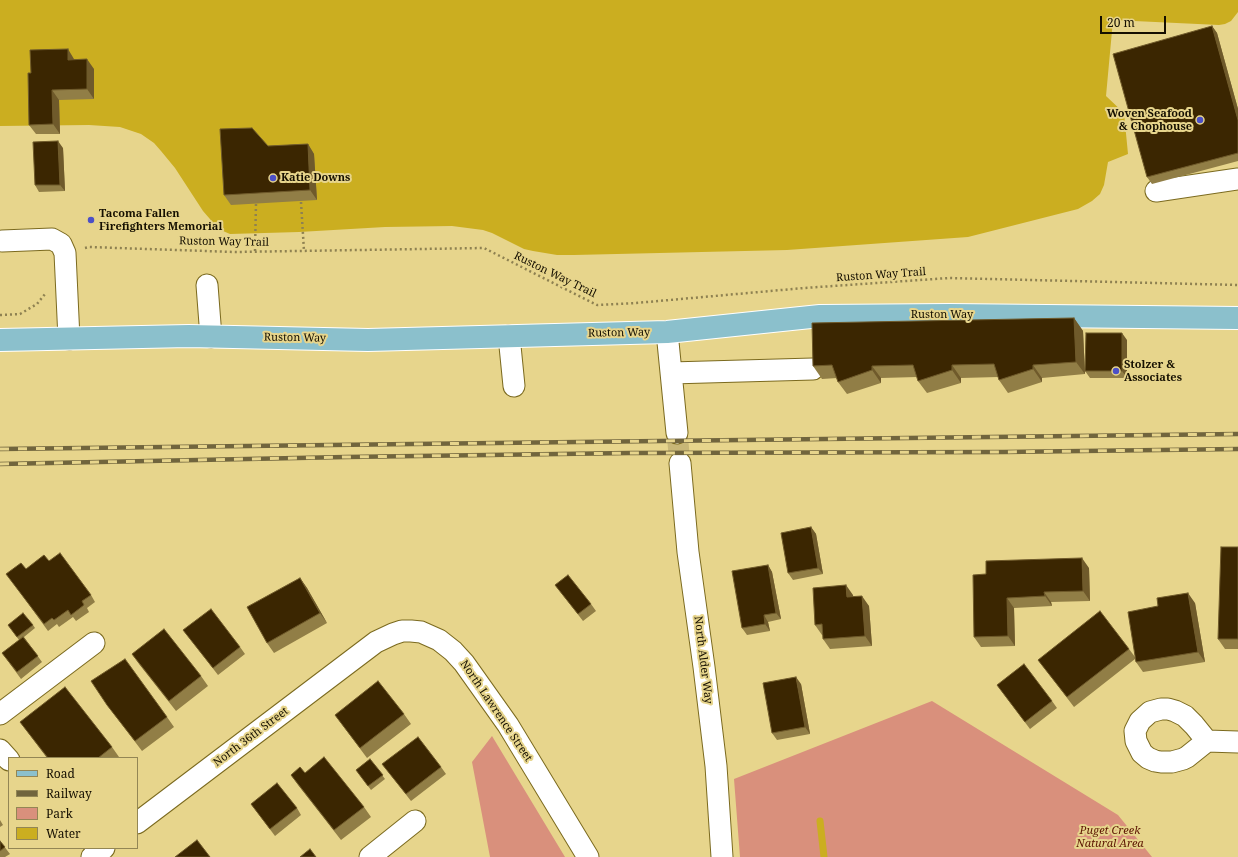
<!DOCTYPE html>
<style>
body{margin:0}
#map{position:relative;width:1238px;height:857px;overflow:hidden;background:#e7d58c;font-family:"Noto Serif",serif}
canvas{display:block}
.legend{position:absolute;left:8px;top:757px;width:130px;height:92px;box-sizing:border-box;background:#e7d58c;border:1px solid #938654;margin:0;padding:5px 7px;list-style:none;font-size:12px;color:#150f00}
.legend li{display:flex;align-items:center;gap:8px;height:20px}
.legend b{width:20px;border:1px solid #938654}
.scale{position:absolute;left:1100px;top:16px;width:66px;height:18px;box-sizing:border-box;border:2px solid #150f00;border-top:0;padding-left:5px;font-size:12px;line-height:14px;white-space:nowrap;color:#150f00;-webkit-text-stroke:3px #e7d58c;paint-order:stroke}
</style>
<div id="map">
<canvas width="1238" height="857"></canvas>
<ul class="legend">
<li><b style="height:5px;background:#8bc0cc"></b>Road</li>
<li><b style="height:5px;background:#71653d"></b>Railway</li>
<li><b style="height:11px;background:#d9907c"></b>Park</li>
<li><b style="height:11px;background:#cbae20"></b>Water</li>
</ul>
<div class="scale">20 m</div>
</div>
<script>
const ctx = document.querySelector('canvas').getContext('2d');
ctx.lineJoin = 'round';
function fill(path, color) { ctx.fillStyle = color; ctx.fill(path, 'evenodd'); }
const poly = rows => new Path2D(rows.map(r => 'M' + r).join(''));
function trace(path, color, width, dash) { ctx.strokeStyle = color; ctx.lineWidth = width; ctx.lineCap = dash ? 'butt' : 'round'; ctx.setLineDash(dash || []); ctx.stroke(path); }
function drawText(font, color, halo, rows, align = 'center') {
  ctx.font = font + ' "Noto Serif",serif'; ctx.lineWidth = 4; ctx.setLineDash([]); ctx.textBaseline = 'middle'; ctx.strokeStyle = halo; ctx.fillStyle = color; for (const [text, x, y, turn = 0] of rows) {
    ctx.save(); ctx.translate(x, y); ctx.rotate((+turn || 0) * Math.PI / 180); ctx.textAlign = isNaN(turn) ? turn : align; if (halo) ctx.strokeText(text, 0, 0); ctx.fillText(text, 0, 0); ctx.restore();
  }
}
const green = poly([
 [932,701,1118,815,1152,857,740,857,734,779],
 [492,736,565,857,490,857,472,762]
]);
const water = poly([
 [0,0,1238,0,1238,12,1231,21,1225,24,1219,25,1113,20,1106,96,1124,113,1128,154,1108,162,1104,185,1100,194,1092,201,1078,209,968,237,787,250,574,255,557,255,533,251,524,249,492,233,483,230,452,226,385,227,299,232,230,234,223,231,216,226,203,211,175,168,161,151,154,143,141,134,120,127,89,125,0,126]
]);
const stream = poly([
 [820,821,824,857]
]);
const minorTunnel = poly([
 [677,433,680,463]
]);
const path = poly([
 [301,202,304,251],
 [85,248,89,247,235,252,484,248,597,305,636,303,804,288,949,278,1238,285],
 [255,251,256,203],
 [0,315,20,314,37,304,45,294]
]);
const minor = poly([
 [1156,191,1238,179],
 [2,241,52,239,61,244,65,253,69,339],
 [207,285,211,337],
 [667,332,677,433],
 [509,336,514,386],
 [671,373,813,369],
 [680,463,688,552,704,667,716,766,722,857],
 [0,714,94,643],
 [1207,741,1194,725,1185,716,1175,711,1168,709,1161,709,1150,712,1140,721,1135,731,1136,741,1142,753,1148,758,1155,761,1161,762,1172,762,1183,759,1187,757,1207,741,1238,742],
 [0,750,9,760],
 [137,823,376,642,393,634,402,631,411,631,421,632,439,640,453,651,464,663,508,725,588,857],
 [92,857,104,848],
 [370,857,415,821]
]);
const major = poly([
 [0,340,189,336,368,340,667,332,820,316,950,315,1238,318]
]);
const rail = poly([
 [0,449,1238,434],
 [0,464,346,457,630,453,1004,452,1238,449]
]);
const wall = poly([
 [1212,26,1217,33,1238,109,1238,161,1152,184,1147,177],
 [74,59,94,69,94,99,59,100,60,134,36,134,29,125,31,73],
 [308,144,314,154,317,200,231,205,224,195,268,146],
 [63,148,65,191,39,192,35,185],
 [1074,318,1083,331,1085,374,1042,378,1042,382,1008,393,999,380,998,377,961,378,961,383,927,393,918,381,917,377,881,378,881,383,847,394,838,382,837,378,822,379,813,366],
 [1127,340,1127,378,1090,378,1085,371],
 [811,527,816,534,823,574,793,580,788,573],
 [1238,547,1238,649,1225,649,1218,639],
 [768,565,772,572,781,619,768,622,770,631,747,635,742,628],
 [1089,568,1090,601,1051,602,1052,606,1014,608,1015,646,981,647,974,637,986,574],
 [26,569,91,595,95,602,87,608,89,612,76,621,73,617,59,627,57,624,48,631,11,580],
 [300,578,307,588,327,623,274,653,267,643],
 [555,585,591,604,596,611,583,621],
 [853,595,853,597,869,606,872,646,830,649,823,639,823,635,822,635,815,625],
 [1195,603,1205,662,1143,672,1136,662,1135,659,1074,707,1038,660,1129,649,1135,657],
 [8,625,33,625,35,628,24,637,42,662,21,679,2,653,19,640],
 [183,630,240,647,245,654,218,675],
 [132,654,201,676,208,686,176,711,139,664],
 [801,684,810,734,777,740,772,733],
 [997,685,1052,701,1057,708,1030,729],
 [107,705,167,717,174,727,142,751],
 [404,714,411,724,367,758,335,715],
 [20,722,112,747,119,757,118,758,47,758],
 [370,759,385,779,371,790,356,770],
 [382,764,441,767,446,774,411,801],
 [305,773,364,807,371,817,341,840,298,785,291,775],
 [251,804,297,808,301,815,275,836],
 [0,820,3,825,0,827],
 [0,841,10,854,5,857,0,857]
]);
const shadedWall = poly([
 [1212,26,1217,33,1238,109,1238,120],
 [68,49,74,59,75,70,68,60],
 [87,59,94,69,94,99,87,89],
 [52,90,59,100,60,134,53,124],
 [58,141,63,148,65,191,60,185],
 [308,144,314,154,317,200,310,190],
 [1074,318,1083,331,1085,374,1076,362],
 [1122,333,1127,340,1127,378,1122,371],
 [952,365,961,378,961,383,952,370],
 [1033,365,1042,378,1042,382,1033,369],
 [872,366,881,378,881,383,872,370],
 [811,527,816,534,823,574,818,568],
 [1082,558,1089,568,1090,601,1083,591],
 [768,565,772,572,781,619,776,613],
 [300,578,307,588,327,623,320,613],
 [846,585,853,595,854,607,847,597],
 [1044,592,1051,602,1052,606,1045,596],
 [1188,593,1195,603,1205,662,1198,652],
 [862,596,869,606,872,646,865,636],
 [1007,598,1014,608,1015,646,1008,636],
 [764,615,768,622,770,631,765,624],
 [796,677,801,684,810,734,805,727]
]);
const building = poly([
 [1212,26,1238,120,1238,153,1147,177,1113,54,1212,26],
 [68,49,68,60,87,59,87,89,52,90,53,124,29,125,28,73,31,73,30,50,68,49],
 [252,128,268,146,308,144,310,190,224,195,220,129,252,128],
 [58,141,60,185,35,185,33,142,58,141],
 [1074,318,1076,362,1033,365,1033,369,999,380,994,364,952,365,952,370,918,381,913,365,872,366,872,370,838,382,832,365,813,366,812,323,1074,318],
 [1086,333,1122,333,1122,371,1085,371,1086,333],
 [811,527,818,568,788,573,781,533,811,527],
 [1221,547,1238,547,1238,639,1218,639,1221,547],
 [60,553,91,595,82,601,84,605,71,615,68,610,54,620,52,618,44,624,6,574,21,563,26,569,44,555,49,561,60,553],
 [1082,558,1083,591,1044,592,1045,596,1007,598,1008,636,974,637,973,575,986,574,986,561,1082,558],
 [768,565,776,613,764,615,765,624,742,628,732,571,768,565],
 [568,575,591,604,578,614,555,585,568,575],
 [300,578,320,613,267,643,247,607,300,578],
 [846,585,847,597,862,596,865,636,823,639,822,624,815,625,813,588,846,585],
 [1188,593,1198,652,1136,662,1128,612,1158,606,1157,598,1188,593],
 [211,609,240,647,213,668,183,630,211,609],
 [1100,611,1129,649,1067,697,1038,660,1100,611],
 [23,613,33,625,17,637,8,625,23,613],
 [164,629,201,676,169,701,132,654,164,629],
 [23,637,38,656,17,672,2,653,23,637],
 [125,659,167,717,135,741,107,705,91,681,125,659],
 [1024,664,1052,701,1025,722,997,685,1024,664],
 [796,677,805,727,772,733,763,683,796,677],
 [378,681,404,714,360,748,335,715,378,681],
 [65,687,112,747,98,758,48,758,20,722,65,687],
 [418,737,441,767,406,794,382,764,418,737],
 [324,757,364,807,334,830,291,775,300,767,305,773,324,757],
 [370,759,383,775,368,786,356,770,370,759],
 [277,783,297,808,270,829,251,804,277,783],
 [197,840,210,857,175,857,197,840],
 [0,841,5,847,0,851,0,841],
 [310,849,316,857,300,857,310,849]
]);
const markers = [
 [1200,120,4,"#4c50c6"],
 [273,178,4,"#4c50c6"],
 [91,220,4,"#4c50c6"],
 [1116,371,4,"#4c50c6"]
];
const poiNames = [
 ["Woven Seafood",1192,114,"right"],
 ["& Chophouse",1192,127,"right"],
 ["Katie Downs",281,178],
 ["Tacoma Fallen",99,214],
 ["Firefighters Memorial",99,227],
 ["Stolzer &",1124,365],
 ["Associates",1124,378]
];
const streetNames = [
 ["Ruston Way Trail",224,242,1],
 ["Ruston Way Trail",555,275,26],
 ["Ruston Way Trail",881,275,-4],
 ["Ruston Way",942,315],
 ["Ruston Way",619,333,-1],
 ["Ruston Way",295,338,1],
 ["North Alder Way",703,660,83],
 ["North Lawrence Street",496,711,56],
 ["North 36th Street",251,737,-37]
];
const parkNames = [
 ["Puget Creek",1110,831],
 ["Natural Area",1110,844]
];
fill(green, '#d9907c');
fill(water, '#cbae20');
trace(stream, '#cbae20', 7);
trace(minorTunnel, '#c8b777', 21, [21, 10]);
trace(minor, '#7b6a1f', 23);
trace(major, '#fff', 24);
trace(path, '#8e8151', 2.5, [2, 3]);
trace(minor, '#fff', 21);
trace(major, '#8bc0cc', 22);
trace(rail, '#71653d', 4.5);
trace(rail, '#e7d58c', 3, [9]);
fill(wall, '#917e46');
fill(shadedWall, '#6f5a2b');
fill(building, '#3b2601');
trace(building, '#6f5a2b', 1);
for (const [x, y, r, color] of markers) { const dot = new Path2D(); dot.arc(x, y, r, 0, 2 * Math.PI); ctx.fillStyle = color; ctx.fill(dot); trace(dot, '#e7d58c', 1.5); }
drawText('bold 11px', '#150f00', '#e7d58c', poiNames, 'left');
drawText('11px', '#150f00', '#e7d58c', streetNames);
drawText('italic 11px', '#5b1400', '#e7d58c', parkNames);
</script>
